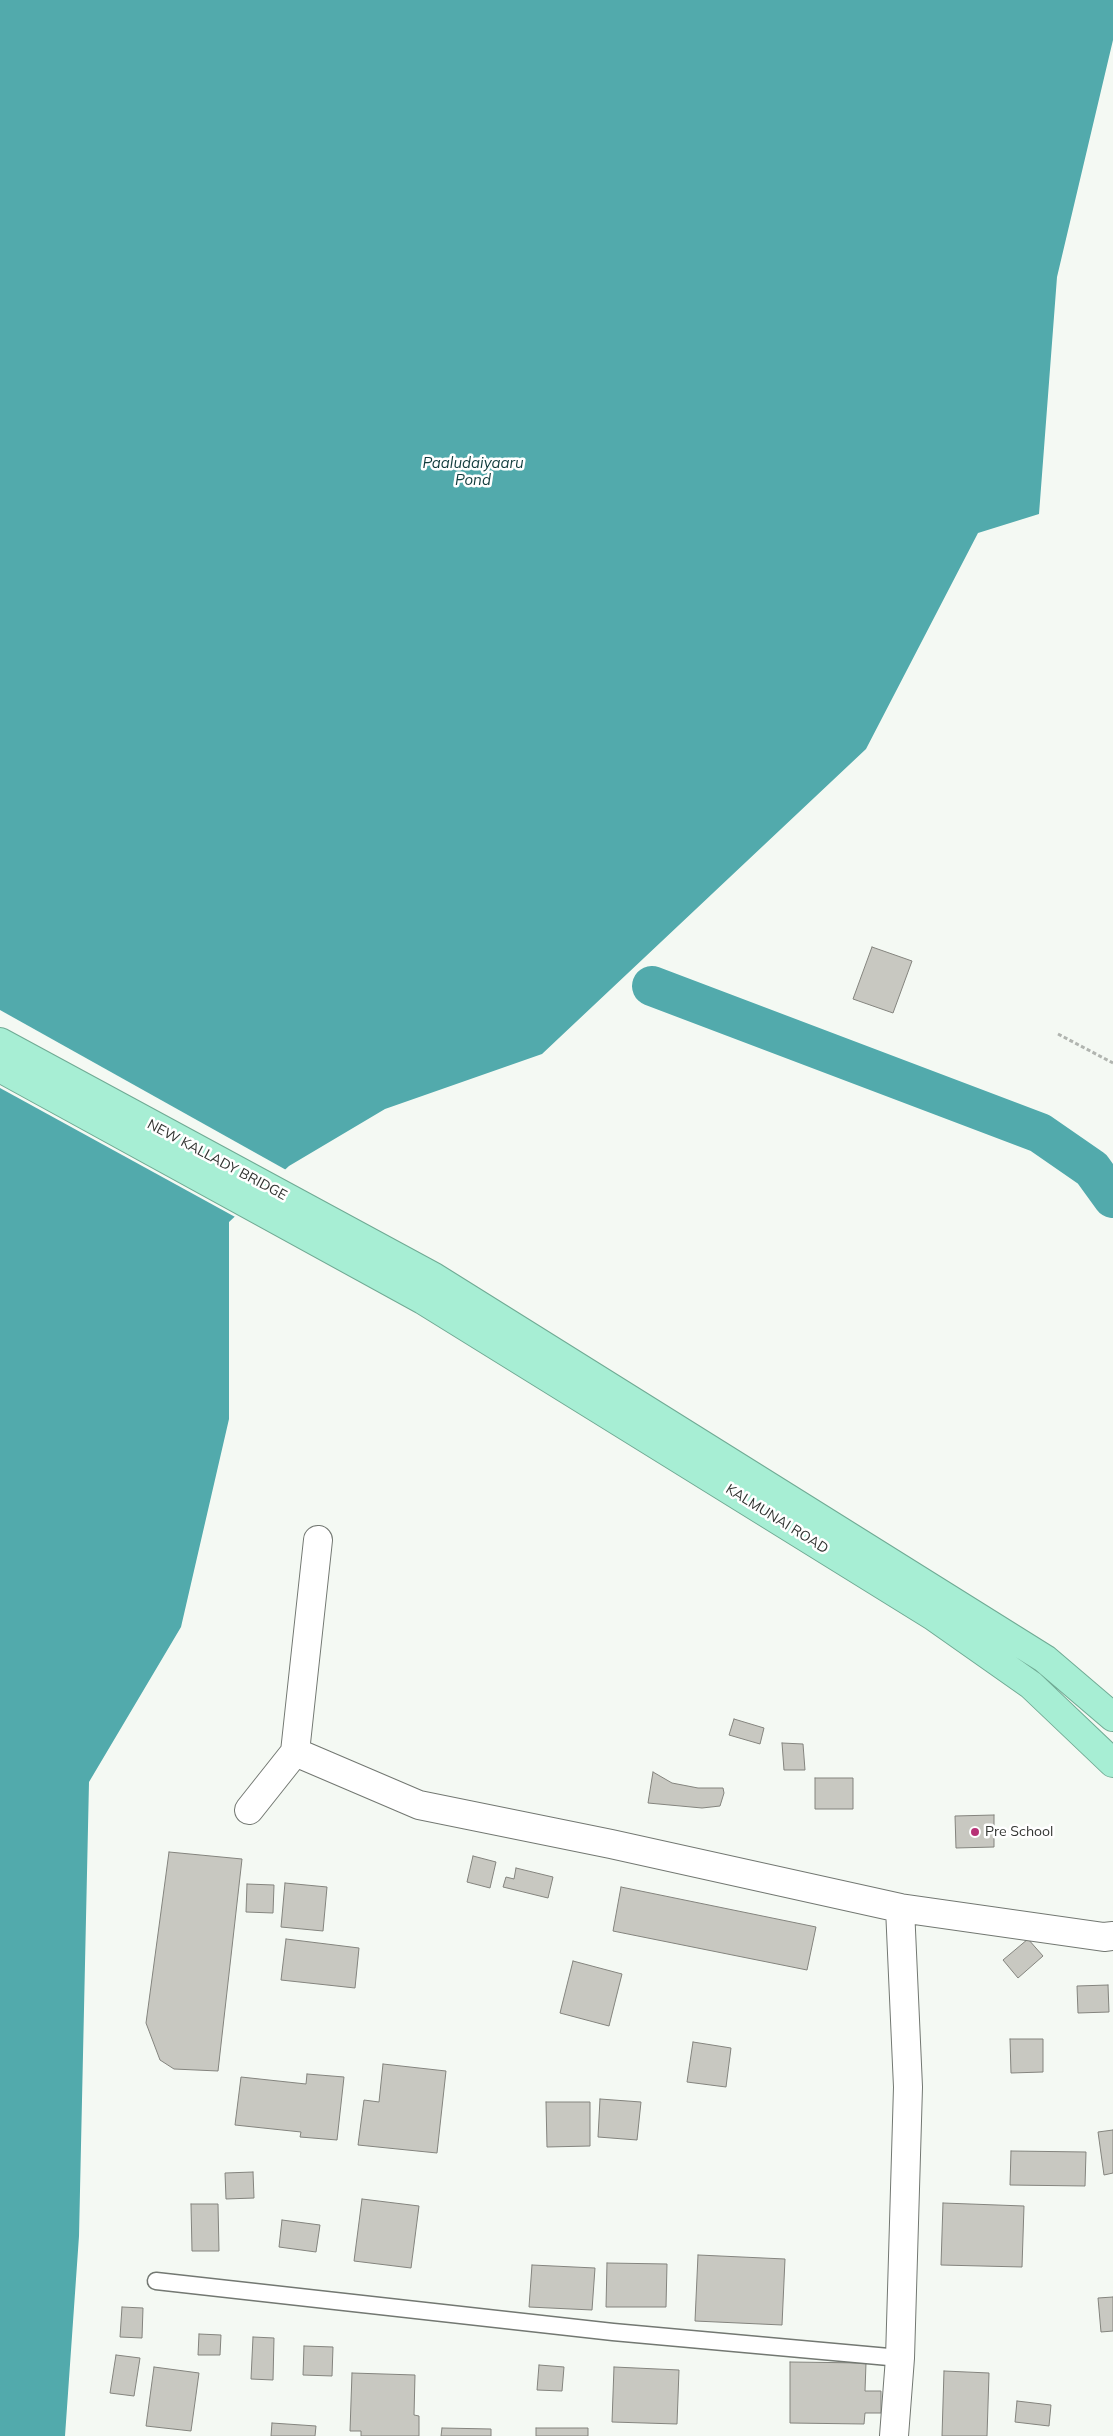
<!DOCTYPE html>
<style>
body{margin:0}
canvas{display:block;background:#f4f9f3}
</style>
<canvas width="1113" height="2436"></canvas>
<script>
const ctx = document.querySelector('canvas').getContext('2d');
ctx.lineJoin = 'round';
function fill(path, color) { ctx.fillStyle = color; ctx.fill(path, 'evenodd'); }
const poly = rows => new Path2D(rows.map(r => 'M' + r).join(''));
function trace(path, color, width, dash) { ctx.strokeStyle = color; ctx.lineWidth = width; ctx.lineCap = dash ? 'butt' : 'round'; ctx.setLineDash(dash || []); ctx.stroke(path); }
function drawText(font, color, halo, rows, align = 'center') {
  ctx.font = font + ' Mulish,sans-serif'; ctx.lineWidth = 5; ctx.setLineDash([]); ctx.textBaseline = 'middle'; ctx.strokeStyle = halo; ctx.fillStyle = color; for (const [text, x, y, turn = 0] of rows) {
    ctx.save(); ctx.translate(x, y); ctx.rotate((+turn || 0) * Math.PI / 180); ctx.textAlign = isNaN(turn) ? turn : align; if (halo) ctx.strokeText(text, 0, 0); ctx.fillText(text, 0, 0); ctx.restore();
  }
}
const water = poly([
 [0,0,1113,0,1113,40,1057,277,1039,514,978,533,866,749,542,1054,385,1109,289,1166,229,1222,229,1419,181,1627,89,1782,79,2236,65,2436,0,2436]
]);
const pier = poly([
 [0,1010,288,1171,237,1218,0,1088]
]);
const canal = poly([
 [652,986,1040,1133,1092,1169,1113,1198]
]);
const building = poly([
 [872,947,912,961,893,1013,853,999,872,947],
 [734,1719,764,1728,760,1744,729,1735,734,1719],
 [782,1743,803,1744,805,1770,784,1770,782,1743],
 [653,1772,672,1783,698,1788,723,1788,724,1793,720,1806,702,1808,648,1803,653,1772],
 [815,1778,853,1778,853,1809,815,1809,815,1778],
 [994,1815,994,1847,956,1848,955,1816,994,1815],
 [169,1852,242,1859,218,2071,174,2069,160,2060,146,2023,169,1852],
 [473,1856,496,1862,490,1888,467,1882,473,1856],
 [516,1868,553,1877,548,1898,503,1887,506,1877,514,1879,516,1868],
 [285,1883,327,1887,323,1931,281,1927,285,1883],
 [247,1884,274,1885,273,1913,246,1912,247,1884],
 [621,1887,816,1927,807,1970,613,1931,621,1887],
 [286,1939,359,1948,355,1988,281,1980,286,1939],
 [1028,1939,1043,1956,1018,1978,1003,1960,1028,1939],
 [573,1961,622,1974,609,2026,560,2013,573,1961],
 [1108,1985,1109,2012,1078,2013,1077,1986,1108,1985],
 [1010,2039,1043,2039,1043,2072,1011,2073,1010,2039],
 [693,2042,731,2048,726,2087,687,2082,693,2042],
 [383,2064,446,2071,437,2153,358,2145,364,2100,379,2102,383,2064],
 [307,2074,344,2077,337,2140,300,2137,301,2132,235,2125,241,2077,306,2084,307,2074],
 [600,2099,641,2102,637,2140,598,2137,600,2099],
 [546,2102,590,2102,590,2146,547,2147,546,2102],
 [1113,2130,1113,2173,1104,2175,1098,2132,1113,2130],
 [1011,2151,1086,2152,1085,2186,1010,2185,1011,2151],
 [253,2172,254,2198,226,2199,225,2173,253,2172],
 [362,2199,419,2206,411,2268,354,2261,362,2199],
 [943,2203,1024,2206,1022,2267,941,2265,943,2203],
 [191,2204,218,2204,219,2251,192,2251,191,2204],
 [282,2220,320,2225,316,2252,279,2247,282,2220],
 [698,2255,785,2259,782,2325,695,2321,698,2255],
 [607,2263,667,2264,666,2307,606,2307,607,2263],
 [532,2265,595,2268,592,2310,529,2307,532,2265],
 [1113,2297,1113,2331,1101,2332,1098,2298,1113,2297],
 [122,2307,143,2308,142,2338,120,2337,122,2307],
 [199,2334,221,2335,220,2355,198,2355,199,2334],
 [253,2337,274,2338,273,2380,251,2379,253,2337],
 [304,2346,333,2347,332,2376,303,2375,304,2346],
 [116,2355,140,2358,134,2396,110,2393,116,2355],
 [790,2362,866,2363,865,2391,881,2391,881,2413,865,2413,864,2424,790,2423,790,2362],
 [539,2365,564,2367,562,2391,537,2390,539,2365],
 [154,2367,199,2373,191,2431,146,2426,154,2367],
 [614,2367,679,2370,677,2424,612,2422,614,2367],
 [944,2371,989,2373,987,2436,942,2436,944,2371],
 [352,2373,415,2375,414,2415,419,2416,419,2436,361,2436,361,2431,350,2431,352,2373],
 [1017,2401,1051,2405,1049,2426,1015,2422,1017,2401],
 [272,2423,316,2426,315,2436,271,2436,272,2423],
 [442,2428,491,2429,491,2436,441,2436,442,2428],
 [536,2428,588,2428,588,2436,536,2436,536,2428]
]);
const path = poly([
 [1058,1034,1113,1063]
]);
const service = poly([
 [156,2281,613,2332,900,2358]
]);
const minor = poly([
 [295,1752,318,1540],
 [249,1810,295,1752,419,1805,611,1844,900,1908],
 [894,2436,900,2358,908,2087,900,1908,1104,1937,1113,1936]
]);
const trunk = poly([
 [0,1042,434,1277,1045,1659,1113,1717],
 [0,1068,423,1300,933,1616,1031,1685,1113,1763]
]);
const markers = [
 [975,1832,5,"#b73176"]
];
const streetNames = [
 ["NEW KALLADY BRIDGE",217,1160,28],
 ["KALMUNAI ROAD",777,1519,32]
];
const poiNames = [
 ["Pre School",985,1832]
];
const waterNames = [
 ["Paaludaiyaaru",473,463],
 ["Pond",473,480]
];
fill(water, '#52aaac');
fill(pier, '#f4f9f3');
trace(canal, '#52aaac', 40);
fill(building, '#c8c8c1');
trace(building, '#84847e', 1);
trace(service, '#737872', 19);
trace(minor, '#737872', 30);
trace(trunk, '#70aa94', 30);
trace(path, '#b1b5b0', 3, [4, 2.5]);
trace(service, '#fff', 16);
trace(minor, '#fff', 28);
trace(trunk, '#a7eed4', 28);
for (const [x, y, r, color] of markers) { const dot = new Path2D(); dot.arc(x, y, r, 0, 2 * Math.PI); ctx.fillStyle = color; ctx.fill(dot); trace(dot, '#fff', 2); }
drawText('14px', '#323431', '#fff', streetNames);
drawText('14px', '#323431', '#fff', poiNames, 'left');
drawText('italic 15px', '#113c3d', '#fff', waterNames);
</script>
